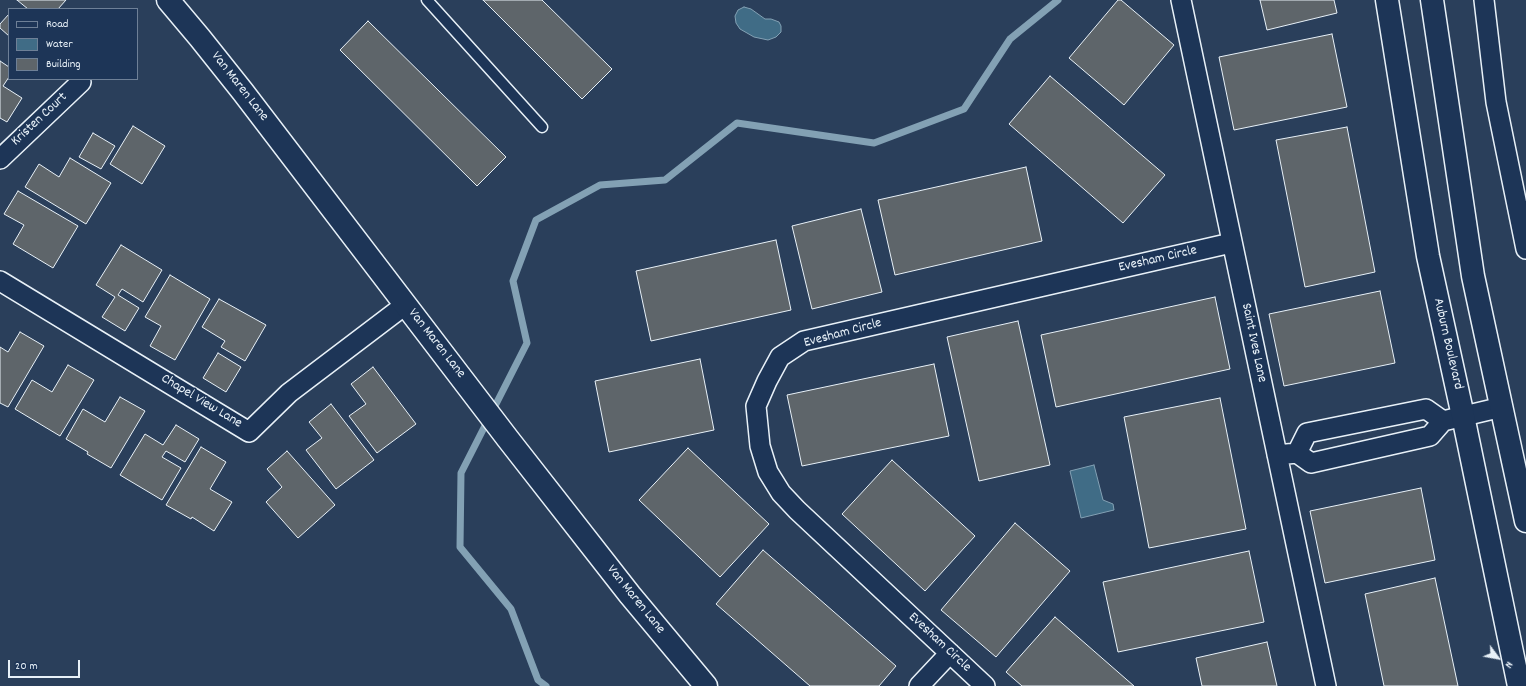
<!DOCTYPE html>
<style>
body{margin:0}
#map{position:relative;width:1526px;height:686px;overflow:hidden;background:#2a3f5b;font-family:Dekko,sans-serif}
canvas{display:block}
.legend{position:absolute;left:8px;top:8px;width:130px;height:72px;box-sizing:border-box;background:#1d3557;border:1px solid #6e8097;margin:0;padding:5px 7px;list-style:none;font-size:12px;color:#e8f1f8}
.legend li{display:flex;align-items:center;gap:8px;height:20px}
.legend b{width:20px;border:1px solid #6e8097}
.north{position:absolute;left:1478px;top:638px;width:40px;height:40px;-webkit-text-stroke:3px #1d3557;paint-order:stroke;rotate:122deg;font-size:11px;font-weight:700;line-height:16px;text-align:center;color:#e8f1f8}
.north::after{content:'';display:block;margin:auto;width:14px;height:18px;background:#e8f1f8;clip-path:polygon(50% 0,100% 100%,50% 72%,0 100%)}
.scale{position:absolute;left:8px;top:660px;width:72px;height:18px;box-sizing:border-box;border:2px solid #e8f1f8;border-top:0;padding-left:5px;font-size:12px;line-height:14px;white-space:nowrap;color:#e8f1f8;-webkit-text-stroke:3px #1d3557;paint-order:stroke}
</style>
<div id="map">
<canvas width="1526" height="686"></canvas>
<ul class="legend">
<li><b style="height:5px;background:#1d3557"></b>Road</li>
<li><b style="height:11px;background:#406c86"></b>Water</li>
<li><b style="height:11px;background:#5e656a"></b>Building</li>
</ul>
<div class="north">N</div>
<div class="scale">20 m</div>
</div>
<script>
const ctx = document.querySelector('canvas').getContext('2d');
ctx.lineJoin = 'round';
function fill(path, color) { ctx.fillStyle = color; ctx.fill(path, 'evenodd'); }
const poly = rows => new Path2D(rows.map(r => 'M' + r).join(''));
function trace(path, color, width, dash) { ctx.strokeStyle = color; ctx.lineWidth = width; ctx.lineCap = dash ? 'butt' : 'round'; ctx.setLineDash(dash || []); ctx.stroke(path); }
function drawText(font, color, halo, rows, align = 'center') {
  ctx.font = font + ' Dekko,sans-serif'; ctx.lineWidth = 3.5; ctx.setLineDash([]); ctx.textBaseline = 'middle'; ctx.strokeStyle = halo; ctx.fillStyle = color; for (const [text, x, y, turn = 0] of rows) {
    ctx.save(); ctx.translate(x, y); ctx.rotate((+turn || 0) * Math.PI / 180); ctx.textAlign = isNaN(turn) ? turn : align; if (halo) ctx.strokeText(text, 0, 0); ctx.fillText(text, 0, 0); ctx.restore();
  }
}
const water = poly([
 [744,7,751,9,765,19,771,19,779,22,781,26,781,32,776,37,768,40,754,37,740,29,736,23,735,16,738,10,744,7],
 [1094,465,1103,500,1113,504,1114,510,1081,518,1070,471,1094,465]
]);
const stream = poly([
 [546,686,538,680,511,609,460,547,461,473,527,343,513,281,536,220,600,185,665,180,737,123,874,143,964,109,1010,39,1058,0]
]);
const building = poly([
 [17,0,66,0,58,9,28,9,17,0],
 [483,0,542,0,612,69,582,99,483,0],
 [1118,0,1121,0,1174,45,1124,105,1069,58,1118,0],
 [1260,0,1334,0,1337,13,1267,30,1260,0],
 [9,14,9,36,0,28,0,24,9,14],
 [368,21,506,157,477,186,340,50,368,21],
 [1332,34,1347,107,1234,130,1219,57,1332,34],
 [0,61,9,67,9,77,3,86,22,98,7,122,0,118,0,61],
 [1050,76,1165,175,1123,223,1009,124,1050,76],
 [133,126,165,146,142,184,110,164,133,126],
 [1347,127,1375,272,1305,287,1276,140,1347,127],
 [93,133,115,146,101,169,79,157,93,133],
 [70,158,111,183,86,224,25,187,39,164,59,177,70,158],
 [1026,167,1042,241,895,275,878,200,1026,167],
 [18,191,78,226,53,268,13,244,24,225,4,214,18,191],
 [861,209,882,292,812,309,792,226,861,209],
 [776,240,791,310,651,341,636,271,776,240],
 [121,245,162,270,143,302,122,289,118,295,139,308,125,331,102,317,115,297,96,285,121,245],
 [170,275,210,299,175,360,150,346,161,326,145,317,170,275],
 [1380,291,1395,363,1284,386,1269,314,1380,291],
 [1215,297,1230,369,1056,407,1041,335,1215,297],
 [219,299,266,325,245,361,221,347,225,341,202,327,219,299],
 [1018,321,1050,465,979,481,947,337,1018,321],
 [20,332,44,346,8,407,0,403,0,347,8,352,20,332],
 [218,353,241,367,226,392,203,378,218,353],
 [700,359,714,430,609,452,595,381,700,359],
 [934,364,949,436,802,466,787,395,934,364],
 [68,365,94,380,60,436,15,409,32,380,52,392,68,365],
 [373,367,416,424,377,453,349,416,366,404,351,384,373,367],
 [120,397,145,411,111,468,87,454,88,452,66,439,83,409,105,422,120,397],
 [1220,398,1246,529,1149,548,1124,417,1220,398],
 [331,404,374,460,336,489,306,450,322,438,309,422,331,404],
 [176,425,199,439,185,462,166,451,162,457,181,468,162,500,120,475,145,434,163,445,176,425],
 [201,447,226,462,210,489,232,502,214,531,192,517,191,519,166,505,201,447],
 [688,448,769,524,720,577,639,500,688,448],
 [287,451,335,505,298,538,266,502,282,487,267,469,287,451],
 [892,460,975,536,925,591,842,514,892,460],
 [1421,488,1435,560,1325,583,1310,511,1421,488],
 [1015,523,1070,571,996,657,941,610,1015,523],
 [763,550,896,666,879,686,810,686,716,604,763,550],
 [1249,551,1264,622,1118,652,1103,582,1249,551],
 [1435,578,1458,686,1384,686,1365,594,1435,578],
 [1055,617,1134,686,1022,686,1006,672,1055,617],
 [1267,642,1277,686,1202,686,1196,658,1267,642]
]);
const service = poly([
 [427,0,542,127]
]);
const minor = poly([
 [1181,0,1326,686],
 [1484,0,1496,102,1526,249],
 [0,159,81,82],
 [0,281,249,432,289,393,405,305],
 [1297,453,1307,433,1426,409,1443,421],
 [1277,455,1297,453,1311,463,1430,436,1443,421,1502,407],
 [919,686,950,653],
 [985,686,797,510,781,493,768,472,760,446,756,406,767,381,780,357,804,341,1231,243]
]);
const secondary = poly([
 [168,0,200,38,243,92,508,439,630,595,706,686],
 [1387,0,1428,256,1463,416,1519,686],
 [1432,0,1473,276,1526,521]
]);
const streetNames = [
 ["Van Maren Lane",239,87,52],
 ["Kristen Court",40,120,-43],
 ["Evesham Circle",1158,260,-13],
 ["Evesham Circle",843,334,-15],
 ["Saint Ives Lane",1253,343,78],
 ["Van Maren Lane",436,344,52],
 ["Auburn Boulevard",1447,344,77],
 ["Chapel View Lane",201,402,31],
 ["Van Maren Lane",635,600,51],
 ["Evesham Circle",939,643,43]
];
fill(water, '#406c86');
trace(water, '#83a1b4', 1);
trace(stream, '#83a1b4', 7);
fill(building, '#5e656a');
trace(building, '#e8f1f8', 1);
trace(service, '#e8f1f8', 13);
trace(minor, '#e8f1f8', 22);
trace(secondary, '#e8f1f8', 25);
trace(service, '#1d3557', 10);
trace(minor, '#1d3557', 19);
trace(secondary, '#1d3557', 22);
drawText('14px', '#e8f1f8', '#1d3557', streetNames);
</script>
